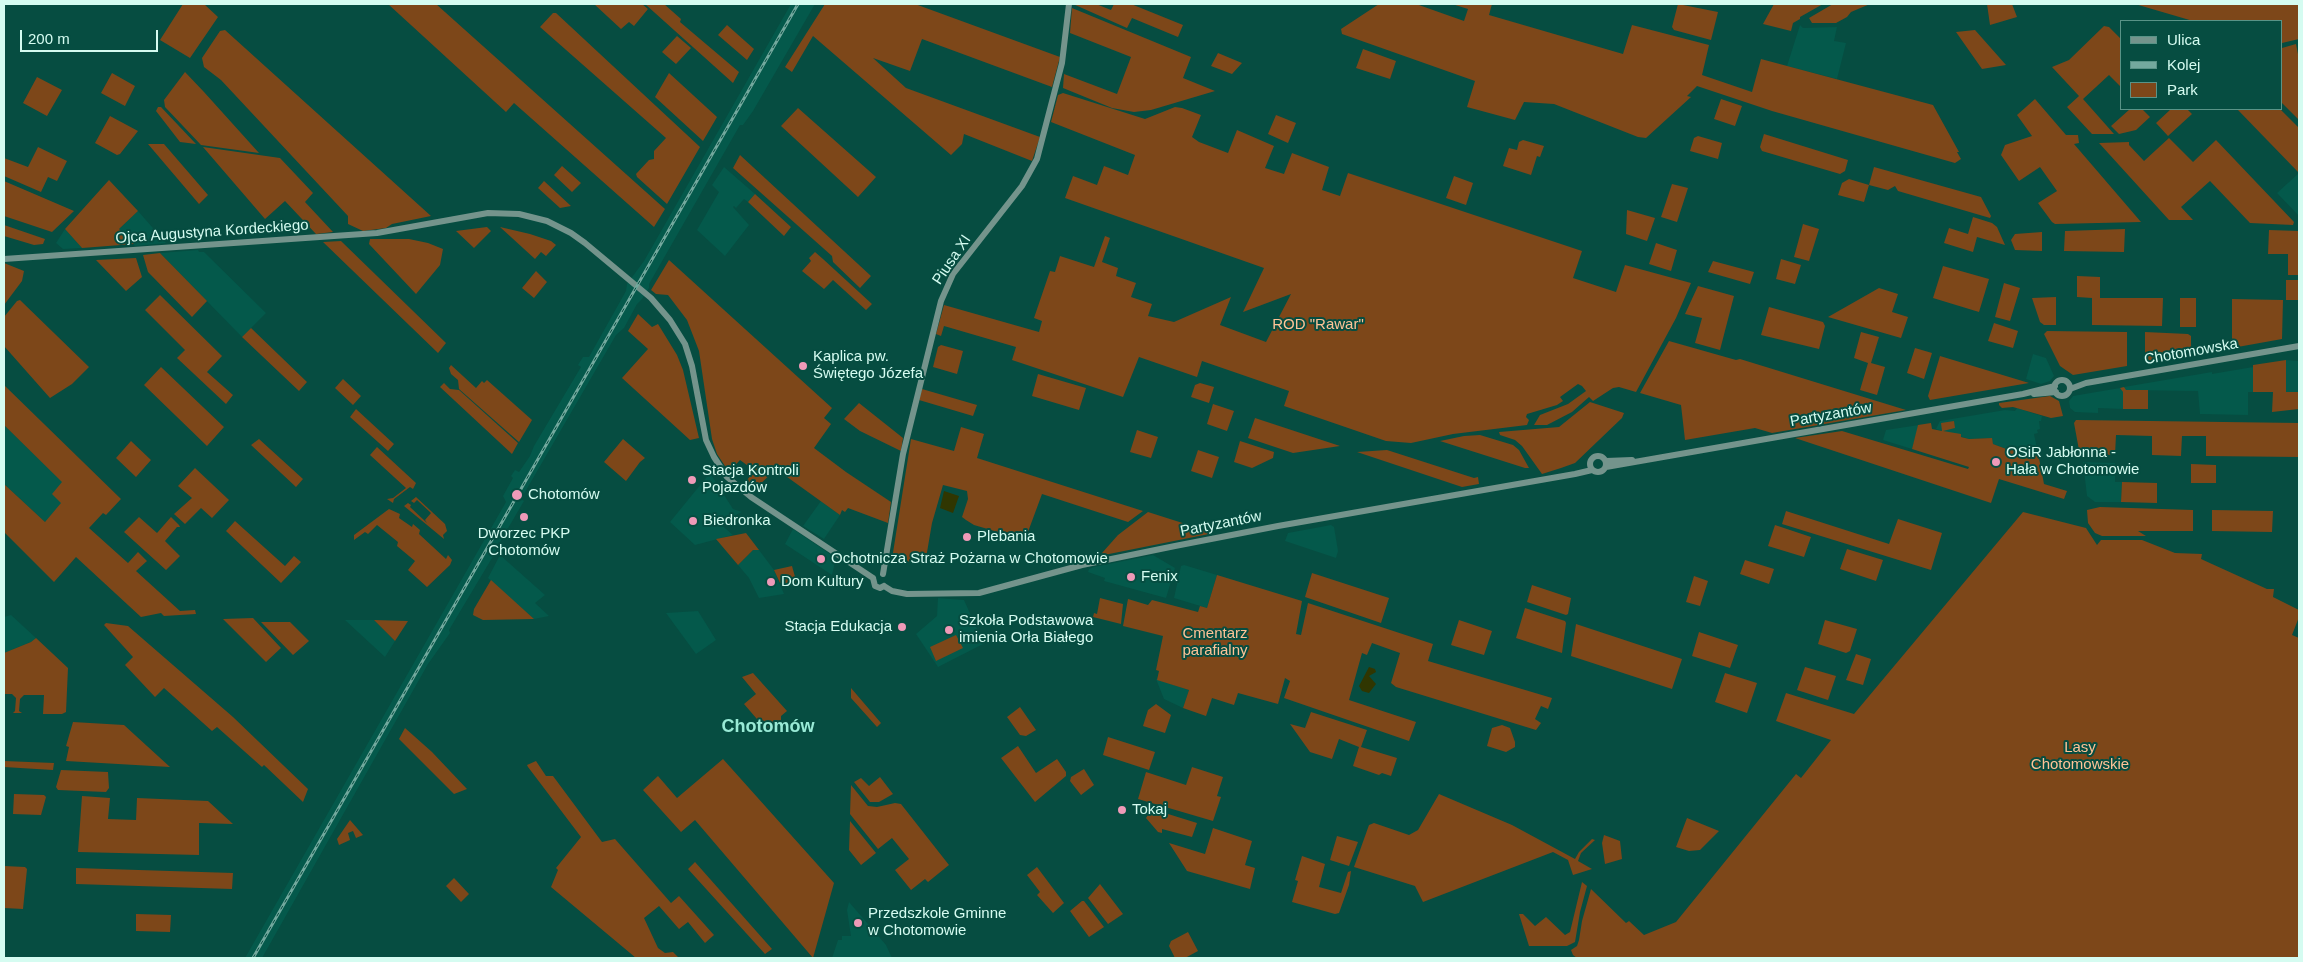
<!DOCTYPE html>
<meta charset="utf-8">
<style>
body{margin:0}
#map{position:relative;width:2303px;height:962px;overflow:hidden;background:#064d41;font-family:Arial,sans-serif}
canvas{display:block}
.frame{position:absolute;inset:0;border:5px solid #d5fcf1;pointer-events:none}
.legend{position:absolute;left:2120px;top:20px;width:162px;height:90px;box-sizing:border-box;background:#064d41;border:1px solid #599387;margin:0;padding:6px 9px;list-style:none;font-size:15px;color:#d5fcf1}
.legend li{display:flex;align-items:center;gap:10px;height:25px}
.legend b{width:25px;border:1px solid #599387}
.scale{position:absolute;left:20px;top:30px;width:138px;height:22px;box-sizing:border-box;border:2px solid #d5fcf1;border-top:0;padding-left:6px;font-size:15px;line-height:18px;white-space:nowrap;color:#d5fcf1;-webkit-text-stroke:4px #064d41;paint-order:stroke}
</style>
<div id="map">
<canvas width="2303" height="962"></canvas>
<div class="frame"></div>
<ul class="legend">
<li><b style="height:6px;background:#74948c"></b>Ulica</li>
<li><b style="height:6px;background:#73a99e"></b>Kolej</li>
<li><b style="height:14px;background:#7d4719"></b>Park</li>
</ul>
<div class="scale">200 m</div>
</div>
<script>
const ctx = document.querySelector('canvas').getContext('2d');
ctx.lineJoin = 'round';
function fill(path, color) { ctx.fillStyle = color; ctx.fill(path, 'evenodd'); }
const poly = rows => new Path2D(rows.map(r => 'M' + r).join(''));
function trace(path, color, width, dash) { ctx.strokeStyle = color; ctx.lineWidth = width; ctx.lineCap = dash ? 'butt' : 'round'; ctx.setLineDash(dash || []); ctx.stroke(path); }
function drawText(font, color, halo, rows, align = 'center') {
  ctx.font = font + ' Arial,sans-serif'; ctx.lineWidth = 4; ctx.setLineDash([]); ctx.textBaseline = 'middle'; ctx.strokeStyle = halo; ctx.fillStyle = color; for (const [text, x, y, turn = 0] of rows) {
    ctx.save(); ctx.translate(x, y); ctx.rotate((+turn || 0) * Math.PI / 180); ctx.textAlign = isNaN(turn) ? turn : align; if (halo) ctx.strokeText(text, 0, 0); ctx.fillText(text, 0, 0); ctx.restore();
  }
}
const built = poly([
 [791,4,815,4,753,111,743,125,740,125,649,284,649,288,642,299,637,304,624,328,616,335,521,499,524,501,500,542,501,543,449,630,450,633,428,664,262,958,245,958,506,502,503,496,513,478,511,476,515,470,519,472,530,456,534,446,581,367,578,365,583,357,589,357,626,291,627,284,644,261],
 [1800,25,1803,28,1837,27,1834,41,1846,43,1837,79,1787,66],
 [724,167,755,194,748,202,744,199,736,208,734,206,733,207,749,225,725,256,697,230,719,192,712,185],
 [2299,173,2299,216,2277,193],
 [138,211,166,243,135,246,119,229],
 [65,229,82,248,63,249,56,243],
 [198,250,199,252,204,252,266,313,242,337,160,253],
 [2033,354,2046,358,2054,376,2050,381,2041,384,2026,379],
 [2286,360,2299,361,2299,392,2286,392],
 [2253,367,2253,392,2248,392,2248,415,2200,414,2198,391,2125,390,2124,387,2212,372,2212,374],
 [2120,388,2123,392,2123,409,2098,408,2098,413,2075,412,2070,408,2069,401,2073,396],
 [2017,408,2042,416,2041,421,2039,421,2040,429,2037,430,2038,433,2034,434,2038,453,2022,448,2009,450,1993,444,1991,438,1969,439,1936,429,1940,421,2005,410,2015,411],
 [4,425,63,482,62,503,45,522,4,484],
 [1919,425,1912,449,1883,440,1886,430],
 [2083,462,2115,463,2115,482,2122,482,2121,502,2095,502,2087,496],
 [710,473,733,509,742,512,719,523,733,535,695,545,670,522],
 [821,501,840,515,824,539,803,526],
 [1331,525,1334,527,1338,551,1336,558,1285,541,1288,533],
 [793,529,836,558,832,575,785,544],
 [753,550,759,550,774,570,784,594,759,598,749,578,738,565],
 [500,555,545,595,535,603,549,616,534,619,488,578],
 [1153,555,1175,568,1166,598,1104,581,1105,578,1088,572,1089,569,1094,567],
 [1184,565,1217,575,1207,608,1174,598,1181,566],
 [938,598,964,600,976,627,987,642,938,667,916,634,937,616],
 [698,611,716,640,696,654,666,613],
 [11,615,36,638,31,642,4,653,4,617],
 [345,620,374,620,395,641,385,657],
 [1156,679,1189,690,1183,708,1164,699],
 [849,902,886,945,892,958,832,958,838,940,842,940,842,936,851,936,847,910]
]);
const green = poly([
 [183,4,204,4,218,17,190,58,160,40],
 [388,4,436,4,665,209,654,227,514,103,506,112],
 [594,4,642,4,648,9,634,26,629,22,621,29],
 [645,4,664,4,681,19,680,22,739,72,733,83],
 [825,4,915,4,1060,57,1052,87,922,39,910,71,873,58,906,88,1040,137,1032,161,964,134,962,144,951,155,813,36,792,72,785,67],
 [1073,4,1096,4,1111,10,1114,4,1131,4,1183,25,1178,37,1132,18,1127,28],
 [1379,4,1416,4,1464,21,1468,9,1452,4,1492,4,1489,15,1623,54,1632,25,1709,45,1702,75,1752,92,1761,59,1933,105,1959,152,1957,152,1961,159,1955,163,1772,111,1697,86,1687,96,1691,97,1646,138,1638,137,1554,104,1524,102,1515,120,1467,107,1475,81,1342,34,1341,29],
 [1678,4,1718,12,1711,40,1674,30,1672,27],
 [1774,4,1823,4,1800,17,1800,19,1793,23,1791,31,1763,24],
 [1833,4,1870,4,1851,12,1847,17,1836,23,1812,23,1809,18],
 [1987,4,2012,4,2017,17,1990,25],
 [2135,4,2299,4,2299,39,2282,43,2282,21,2193,21],
 [1072,8,1191,57,1183,78,1215,91,1151,110,1134,112,1112,108,1063,88,1064,74,1117,94,1131,57,1070,33],
 [553,13,556,13,700,147,667,204,637,177,636,174,649,160,654,159,654,151,666,138,540,27],
 [727,25,754,49,747,60,718,35],
 [2104,26,2109,27,2122,40,2122,88,2109,75,2083,99,2114,134,2092,134,2067,107,2079,96,2052,67,2069,60],
 [225,30,431,216,392,224,386,228,363,231,348,224,348,216,221,80,204,67,202,58,220,31],
 [1975,30,2006,65,1982,69,1956,32],
 [677,36,691,48,676,64,662,52],
 [2296,44,2299,59,2299,120,2282,103,2282,48],
 [1363,49,1396,61,1390,79,1356,68],
 [1218,53,1242,63,1232,74,1211,66],
 [185,72,204,92,259,153,201,145,165,107,164,100],
 [112,73,135,86,125,106,101,93],
 [669,73,717,117,703,141,655,97],
 [37,77,62,90,47,116,23,103],
 [1063,93,1145,119,1175,107,1182,108,1201,115,1192,137,1199,142,1228,153,1237,130,1274,146,1265,168,1284,174,1292,153,1329,167,1322,190,1340,196,1348,173,1582,251,1573,278,1616,292,1625,265,1691,283,1676,318,1636,392,1619,387,1613,388,1593,401,1589,397,1572,412,1547,425,1534,425,1540,415,1568,404,1586,391,1582,386,1578,384,1560,397,1563,401,1557,405,1527,414,1526,417,1529,420,1527,425,1453,434,1411,443,1386,441,1284,406,1289,391,1202,361,1197,377,1139,357,1123,397,1012,360,1016,347,944,326,941,336,936,334,944,305,1039,332,1042,321,1034,318,1050,271,1055,272,1060,256,1094,267,1105,236,1110,238,1102,262,1118,268,1116,276,1136,283,1131,297,1152,304,1148,316,1174,322,1231,297,1220,325,1266,342,1291,294,1243,312,1264,268,1065,198,1073,176,1097,185,1104,166,1128,175,1135,155,1051,122,1058,95],
 [1721,99,1742,106,1735,126,1714,119],
 [2035,99,2066,135,2078,135,2079,143,2074,144,2141,222,2055,224,2052,222,2038,203,2057,191,2040,167,2019,181,2001,155,2005,145,2032,136,2017,115],
 [158,107,161,107,196,144,180,142,156,111],
 [798,108,876,177,858,197,781,126],
 [2130,109,2142,109,2150,117,2136,130,2119,134,2111,126],
 [2171,109,2187,109,2192,114,2168,136,2156,123],
 [2237,109,2280,109,2299,128,2299,173],
 [1276,115,1296,123,1288,143,1268,134],
 [110,116,138,131,120,154,117,155,95,143],
 [1764,134,1848,160,1845,171,1840,174,1762,151,1760,147],
 [1698,136,1722,143,1718,159,1690,151,1694,138],
 [2169,138,2193,162,2216,140,2294,222,2293,225,2250,223,2210,181,2181,207,2193,220,2169,220,2099,143,2129,142,2129,145,2144,161],
 [1523,140,1544,146,1540,157,1537,156,1531,175,1503,166,1509,148,1517,150,1519,142],
 [148,144,164,144,208,195,199,204],
 [38,147,67,161,57,181,48,177,41,192,4,176,4,158,28,167],
 [203,147,280,158,313,193,305,202,333,232,316,234,285,201,265,219],
 [740,155,871,276,860,288,833,262,832,256,733,168],
 [562,166,581,183,572,192,554,175],
 [1874,167,1981,197,1991,216,1990,218,1898,191,1895,186,1888,190,1869,185,1864,202,1838,195,1842,183,1849,179,1869,185],
 [1454,176,1473,183,1466,205,1446,198],
 [109,180,138,211,119,229,134,244,82,248,65,229],
 [4,181,74,211,52,232,4,216],
 [544,181,571,206,560,208,538,188],
 [1672,184,1688,188,1677,222,1661,217],
 [755,194,791,227,784,236,748,202],
 [1627,210,1655,218,1647,241,1626,234],
 [1973,217,1992,223,1997,227,2005,245,1977,237,1973,252,1944,243,1949,228,1968,234],
 [1803,224,1819,229,1809,261,1794,257],
 [4,225,45,239,43,244,34,245,4,236],
 [487,227,491,231,474,248,456,231],
 [500,227,530,234,551,241,556,245,546,256,541,252,535,259],
 [2125,229,2124,252,2064,251,2065,231],
 [2269,230,2299,231,2299,275,2288,275,2288,254,2268,254],
 [2042,232,2042,251,2015,250,2011,240,2015,234],
 [370,239,409,239,428,243,443,249,440,265,416,294,369,244],
 [341,241,446,343,438,353,323,242],
 [1656,243,1677,250,1671,271,1649,264],
 [815,252,823,259,872,304,866,310,833,280,824,289,802,271,811,261,809,258],
 [160,253,207,301,192,317,148,272,143,255],
 [136,258,142,277,126,291,96,260],
 [1781,259,1801,265,1795,284,1776,279],
 [669,260,832,408,824,418,831,424,814,448,846,472,891,502,888,523,848,508,845,512,842,510,840,515,776,469,754,490,745,482,755,471,740,460,729,472,717,454,712,439,699,351,687,320,668,295,656,294,651,290],
 [1713,261,1754,272,1750,284,1708,272],
 [4,263,24,271,22,281,4,305],
 [1943,266,1989,279,1979,312,1933,298],
 [536,271,547,282,534,298,522,288],
 [2077,276,2100,277,2100,298,2163,298,2162,326,2092,325,2092,298,2077,297],
 [2286,280,2299,280,2299,300,2286,300],
 [2004,283,2020,288,2010,321,1995,317],
 [1698,286,1734,296,1720,350,1695,343,1702,318,1685,314],
 [1879,288,1898,294,1892,312,1908,317,1901,338,1828,317],
 [160,295,222,356,207,372,233,395,226,404,177,358,185,350,145,310],
 [2056,297,2056,325,2044,325,2040,322,2032,298],
 [2180,298,2196,298,2196,327,2180,327],
 [2232,299,2283,300,2282,339,2232,348],
 [20,300,89,367,72,384,50,398,4,346,4,317,17,301],
 [1769,307,1823,322,1825,326,1819,349,1761,335],
 [638,314,652,327,658,324,677,355,683,370,699,438,690,440,622,378,648,349,628,331],
 [1994,323,2018,331,2013,348,1988,341],
 [251,328,307,382,299,391,242,337],
 [2047,331,2127,332,2127,366,2073,375,2060,366,2044,334],
 [1861,332,1879,337,1871,363,1885,367,1877,395,1860,390,1868,363,1854,358],
 [2145,332,2188,334,2191,336,2191,355,2145,363],
 [1669,341,1736,360,1740,359,1906,410,1772,433,1755,428,1685,440,1681,405,1640,393],
 [941,345,963,351,957,374,933,367,938,347],
 [1915,348,1932,353,1924,379,1907,373],
 [1940,356,2029,383,1930,400,1928,396],
 [2286,360,2286,392,2299,392,2299,409,2272,412,2273,392,2253,392,2253,365],
 [451,365,476,388,482,381,484,383,487,380,532,420,519,442,459,389,458,380,451,374,449,368],
 [161,367,224,427,207,446,144,385],
 [1038,374,1086,388,1079,410,1032,396],
 [343,379,361,396,353,405,335,388],
 [444,383,450,389,459,390,518,443,512,454,440,387],
 [1200,383,1214,387,1209,403,1191,397,1195,385],
 [4,385,121,499,106,515,103,513,89,528,128,563,138,552,147,561,136,571,180,611,195,610,196,614,164,616,161,613,141,617,76,557,54,582,4,532,4,484,45,522,61,503,52,494,62,482,4,425],
 [2124,387,2126,390,2148,390,2148,409,2123,409,2123,392,2120,388],
 [922,389,977,405,973,416,919,400],
 [2050,396,2059,401,2063,416,2051,418,2013,407,2002,408,1999,405,1999,403],
 [1590,402,1624,413,1622,418,1575,463,1561,468,1542,474,1522,446,1515,440,1500,435,1499,432,1559,427],
 [859,403,903,438,901,451,860,431,844,419],
 [1213,404,1234,411,1227,431,1207,424],
 [356,409,394,444,388,451,350,417],
 [1255,418,1340,446,1293,453,1248,438],
 [2076,420,2299,423,2299,457,2206,456,2206,436,2182,436,2181,456,2152,455,2152,436,2116,435,2115,455,2083,454,2079,450,2074,423],
 [1954,421,1955,428,1943,431,1961,434,1961,437,1969,439,1992,438,1993,444,2009,450,2022,448,2023,450,2038,453,2044,484,2067,491,2064,499,1999,479,1991,503,1795,438,1842,431,1968,469,1969,467,1912,449,1918,425,1931,423,1932,429,1942,431,1941,423],
 [961,427,984,434,977,458,1143,511,1128,522,1042,494,1025,540,974,525,966,520,962,517,968,499,967,491,943,485,932,523,925,564,892,559,911,439,954,451],
 [1137,430,1158,437,1151,458,1130,452],
 [1480,435,1513,445,1519,450,1529,468,1525,468,1440,441,1464,436],
 [259,439,303,479,296,487,251,445],
 [623,439,645,458,640,462,626,481,604,462],
 [131,441,151,460,136,477,116,458],
 [1240,441,1274,452,1273,458,1252,468,1234,462],
 [377,447,416,483,413,489,410,487,394,499,393,503,387,499,393,498,406,488,370,455],
 [1198,450,1219,457,1212,478,1191,471],
 [1387,450,1474,478,1478,477,1479,484,1462,487,1357,452],
 [2191,464,2216,465,2216,483,2191,483],
 [195,468,229,500,212,518,201,508,185,524,174,514,192,498,178,486],
 [2122,482,2157,483,2157,503,2121,502],
 [416,497,445,524,447,531,443,535,444,539,404,506,408,503,411,505,410,507,427,523,425,520,431,513,417,500,414,503,411,501],
 [2100,507,2193,510,2193,531,2138,531,2146,536,2102,536,2095,533,2088,523,2087,510],
 [389,509,400,514,399,518,412,527,413,524,420,530,419,534,446,559,448,555,452,560,450,565,427,587,408,570,415,561,397,546,398,542,377,525,368,534,365,532,354,540,354,535],
 [2212,510,2273,511,2272,532,2212,531],
 [1786,511,1889,544,1898,519,1942,533,1931,570,1782,524],
 [1148,512,1214,533,1104,555,1102,553,1118,535],
 [2023,512,2086,528,2097,545,2101,540,2142,540,2175,553,2202,554,2201,559,2267,589,2274,589,2273,597,2299,610,2299,617,2292,635,2299,638,2299,958,1577,958,1573,955,1571,950,1577,946,1579,940,1582,921,1591,889,1626,923,1629,921,1644,935,1676,922,1796,774,1801,778,1831,740,1776,721,1786,693,1854,714],
 [139,517,157,533,171,517,179,525,180,527,177,527,165,541,180,556,166,570,124,532],
 [235,521,285,566,294,556,301,562,281,583,226,531],
 [1775,525,1811,537,1804,557,1768,546],
 [746,533,759,550,753,550,738,565,716,539],
 [1847,549,1883,560,1876,581,1840,569],
 [1745,560,1774,569,1769,584,1740,574],
 [792,566,797,584,780,583,774,570],
 [1312,573,1389,598,1381,623,1305,597],
 [1217,575,1302,601,1296,634,1301,635,1308,603,1433,644,1428,661,1552,698,1548,709,1541,706,1535,719,1541,723,1536,730,1396,687,1391,683,1400,653,1372,643,1367,655,1362,653,1349,700,1416,722,1409,741,1284,698,1290,681,1285,678,1278,704,1238,693,1234,705,1212,698,1206,716,1183,708,1189,690,1157,680,1159,671,1156,670,1163,636,1123,626,1128,599,1148,605,1152,600,1198,612,1200,606,1207,608],
 [1694,576,1708,581,1700,606,1686,602],
 [491,580,534,619,483,620,473,615,474,609],
 [1532,585,1571,598,1568,614,1566,615,1527,602],
 [1100,598,1123,604,1121,624,1093,617,1094,613,1097,614],
 [1525,608,1565,621,1566,623,1562,653,1516,638],
 [253,618,281,648,266,662,223,619],
 [374,620,408,621,395,641],
 [1459,620,1492,631,1484,655,1451,645],
 [1825,620,1857,629,1850,651,1846,653,1818,644],
 [261,622,290,622,309,641,293,655],
 [106,623,128,626,233,717,308,789,303,802,264,765,262,767,217,727,212,731,164,688,155,697,125,665,133,657,104,625],
 [1576,624,1682,659,1672,689,1571,656],
 [1699,632,1738,645,1730,668,1692,656],
 [956,635,963,648,936,661,930,647],
 [36,638,68,668,66,712,62,714,43,714,44,695,24,695,20,699,19,711,22,713,13,713,15,711,16,698,12,694,4,694,4,653,31,642],
 [1856,654,1871,659,1863,685,1846,680],
 [1805,667,1836,676,1828,700,1797,690],
 [753,673,787,711,781,716,781,721,769,733,744,704,756,694,742,677],
 [1725,673,1757,683,1747,713,1715,702],
 [851,688,881,723,877,727,851,698],
 [1156,704,1171,715,1165,733,1143,726,1148,710],
 [1020,707,1036,730,1026,736,1020,735,1007,717],
 [1311,712,1367,730,1361,747,1397,758,1391,776,1382,773,1379,775,1353,766,1359,747,1339,739,1332,759,1310,752,1290,724,1305,728],
 [73,722,124,725,170,767,66,761,69,747,66,746],
 [1502,725,1510,728,1515,742,1515,747,1506,752,1487,746,1492,728],
 [405,728,432,752,467,789,454,794,399,739],
 [1108,737,1155,752,1149,770,1103,755],
 [1018,746,1036,773,1057,759,1066,772,1066,776,1035,802,1001,758],
 [723,759,834,883,813,958,695,820,681,832,643,790,658,776,677,798],
 [4,761,54,763,53,770,4,767],
 [536,761,546,776,553,776,556,780,602,842,615,839,671,903,679,896,714,935,705,943,688,922,679,929,659,906,644,918,658,948,665,953,673,952,679,958,636,958,551,887,558,870,556,868,581,837,528,767,527,765],
 [1192,767,1223,777,1217,796,1221,797,1213,821,1138,799,1146,772,1186,785],
 [1084,769,1094,785,1081,795,1070,781,1071,777],
 [61,770,108,772,109,788,106,792,58,790,56,787],
 [880,777,893,794,879,802,870,802,854,782,861,778,869,786],
 [851,785,868,806,877,807,895,803,901,804,949,865,928,882,925,879,911,890,895,870,909,859,892,838,878,849,850,814],
 [14,794,44,795,46,797,41,815,13,814],
 [1439,794,1512,825,1575,859,1579,852,1592,839,1595,840,1581,853,1578,861,1592,869,1573,875,1568,860,1553,852,1423,902,1415,886,1354,867,1369,825,1374,823,1409,835,1418,830],
 [82,796,110,798,108,819,136,820,137,798,208,801,233,824,199,823,199,855,78,852],
 [1152,809,1197,823,1192,837,1162,829,1162,833,1158,832,1146,818],
 [1687,818,1719,831,1700,850,1689,851,1676,847],
 [350,820,363,835,356,838,353,831,348,833,350,840,339,845,337,839],
 [850,821,876,853,861,865,849,850],
 [1213,828,1252,841,1245,865,1255,868,1250,889,1187,871,1169,843,1205,854],
 [1604,835,1620,841,1622,859,1605,864,1602,843],
 [1337,836,1358,842,1349,866,1330,860],
 [1302,856,1325,864,1319,887,1341,893,1348,872,1351,871,1349,885,1339,913,1335,914,1292,902,1298,881,1295,880],
 [695,862,772,949,765,954,688,869],
 [4,866,25,867,27,869,23,909,4,908],
 [1037,867,1064,903,1053,913,1037,895,1040,892,1027,875],
 [76,868,233,873,232,889,76,884],
 [454,878,469,894,461,902,446,886],
 [1582,882,1587,886,1580,912,1575,942,1567,946,1529,946,1519,914,1523,914,1535,926,1546,917,1565,935,1570,932],
 [1100,884,1123,914,1108,924,1088,898],
 [1082,901,1084,901,1104,927,1089,937,1070,911],
 [136,914,171,915,170,932,136,931],
 [1188,932,1198,951,1185,958,1175,958,1169,946,1171,941]
]);
const water = poly([
 [944,491,959,496,953,513,940,508],
 [1369,667,1375,669,1376,672,1369,676,1376,684,1369,693,1362,691,1359,686]
]);
const minor = poly([
 [4,259,377,233,488,213,519,214,547,221,571,233,585,243,651,298,670,320,685,344,692,366,706,440,714,457,727,477,751,497,873,578],
 '2054 388a8 8 0 1 1 16 0a8 8 0 1 1-16 0Z',
 [2070,389,2086,383,2299,346],
 [2034,394,2056,392],
 '1590 464a8 8 0 1 1 16 0a8 8 0 1 1-16 0Z',
 [1606,461,1632,460],
 [1606,467,2023,394,2055,386],
 [883,574,903,454,941,301,953,274,1022,186,1037,159,1062,63,1069,4],
 [873,578,875,586,880,588,884,586],
 [884,586,892,591,907,594,979,593,1082,565,1175,546,1278,526,1575,474,1592,470]
]);
const rail = poly([
 [253,958,798,4]
]);
const markers = [
 [803,366,5,"#ef9ab8"],
 [1996,462,5,"#ef9ab8"],
 [692,480,5,"#ef9ab8"],
 [517,495,6,"#ef9ab8"],
 [524,517,5,"#ef9ab8"],
 [693,521,5,"#ef9ab8"],
 [967,537,5,"#ef9ab8"],
 [821,559,5,"#ef9ab8"],
 [1131,577,5,"#ef9ab8"],
 [771,582,5,"#ef9ab8"],
 [902,627,5,"#ef9ab8"],
 [949,630,5,"#ef9ab8"],
 [1122,810,5,"#ef9ab8"],
 [858,923,5,"#ef9ab8"]
];
const streetNames = [
 ["Ojca Augustyna Kordeckiego",212,232,-4],
 ["Piusa XI",952,260,-56],
 ["Chotomowska",2191,352,-10],
 ["Partyzantów",1831,415,-10],
 ["Partyzantów",1221,524,-11]
];
const parkNames = [
 ["ROD \"Rawar\"",1318,325],
 ["Cmentarz",1215,634],
 ["parafialny",1215,651],
 ["Lasy",2080,748],
 ["Chotomowskie",2080,765]
];
const poiNames = [
 ["Kaplica pw.",813,357],
 ["Świętego Józefa",813,374],
 ["OSiR Jabłonna -",2006,453],
 ["Hała w Chotomowie",2006,470],
 ["Stacja Kontroli",702,471],
 ["Pojazdów",702,488],
 ["Chotomów",528,495],
 ["Biedronka",703,521],
 ["Dworzec PKP",524,534,"center"],
 ["Chotomów",524,551,"center"],
 ["Plebania",977,537],
 ["Ochotnicza Straż Pożarna w Chotomowie",831,559],
 ["Fenix",1141,577],
 ["Dom Kultury",781,582],
 ["Szkoła Podstawowa",959,621],
 ["imienia Orła Białego",959,638],
 ["Stacja Edukacja",892,627,"right"],
 ["Tokaj",1132,810],
 ["Przedszkole Gminne",868,914],
 ["w Chotomowie",868,931]
];
const quarterNames = [
 ["Chotomów",768,727]
];
fill(built, '#04594b');
fill(green, '#7d4719');
fill(water, '#303601');
trace(minor, '#74948c', 6);
trace(rail, '#73a99e', 3);
trace(rail, '#064d41', 1, [4]);
for (const [x, y, r, color] of markers) { const dot = new Path2D(); dot.arc(x, y, r, 0, 2 * Math.PI); ctx.fillStyle = color; ctx.fill(dot); trace(dot, '#064d41', 2); }
drawText('15px', '#d5fcf1', '#064d41', streetNames);
drawText('15px', '#ffc397', '#064d41', parkNames);
drawText('15px', '#d5fcf1', '#064d41', poiNames, 'left');
drawText('bold 18px', '#99ead6', '#064d41', quarterNames);
</script>
